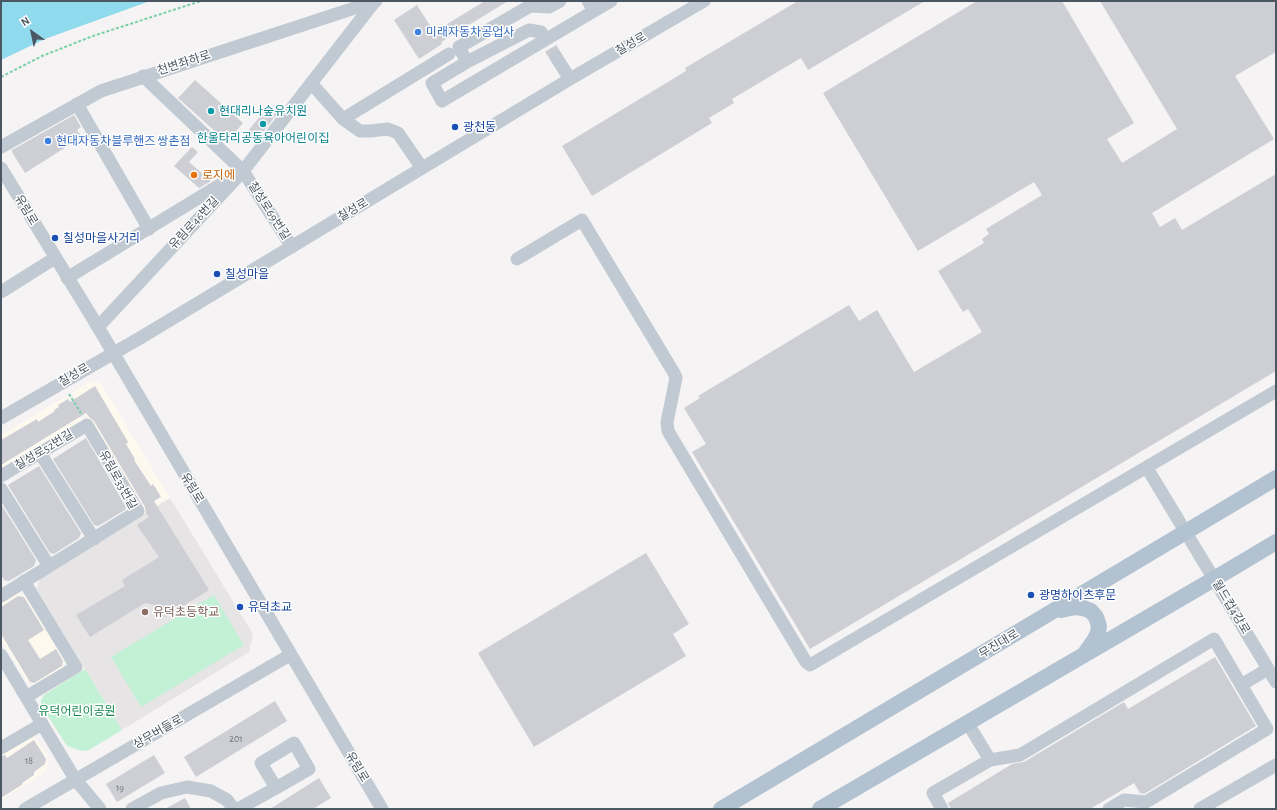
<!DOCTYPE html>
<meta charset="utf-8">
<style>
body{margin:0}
#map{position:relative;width:1277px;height:810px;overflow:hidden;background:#f5f3f3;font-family:"Alegreya Sans",sans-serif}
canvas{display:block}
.frame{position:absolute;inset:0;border:2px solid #4a5661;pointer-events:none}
.north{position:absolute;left:12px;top:12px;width:40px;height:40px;-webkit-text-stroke:3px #fff;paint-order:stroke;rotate:327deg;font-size:11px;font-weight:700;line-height:16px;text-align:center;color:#4a5661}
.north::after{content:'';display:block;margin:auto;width:14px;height:18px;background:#4a5661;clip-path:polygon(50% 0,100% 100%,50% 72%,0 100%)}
</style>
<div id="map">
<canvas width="1277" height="810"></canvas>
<div class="frame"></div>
<div class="north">N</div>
</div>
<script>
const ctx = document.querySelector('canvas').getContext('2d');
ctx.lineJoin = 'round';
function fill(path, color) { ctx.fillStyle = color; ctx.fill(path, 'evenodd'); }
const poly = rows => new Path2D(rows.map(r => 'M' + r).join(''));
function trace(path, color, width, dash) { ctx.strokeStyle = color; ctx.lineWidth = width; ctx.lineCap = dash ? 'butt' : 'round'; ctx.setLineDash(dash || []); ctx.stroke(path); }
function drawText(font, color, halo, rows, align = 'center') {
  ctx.font = font + ' "Alegreya Sans","Noto Sans KR",sans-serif'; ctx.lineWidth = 3; ctx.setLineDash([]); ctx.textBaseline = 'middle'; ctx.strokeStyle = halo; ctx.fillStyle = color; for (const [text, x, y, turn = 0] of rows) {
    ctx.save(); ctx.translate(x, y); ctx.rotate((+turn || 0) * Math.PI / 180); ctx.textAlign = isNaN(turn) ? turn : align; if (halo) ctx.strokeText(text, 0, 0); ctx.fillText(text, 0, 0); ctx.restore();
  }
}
const commercial = poly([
 [92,381,101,383,170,498,145,513,72,393],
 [67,396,82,421,1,471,1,435],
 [17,594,27,596,66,659,63,668,36,685,28,683,1,638,1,604],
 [31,738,36,739,47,755,48,761,46,772,1,800,1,755]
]);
const education = poly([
 [170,498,253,634,249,652,122,730,37,589,40,577]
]);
const green = poly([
 [214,595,244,645,141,707,111,657],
 [85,669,122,730,89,750,82,751,67,746,41,705,41,700,44,695]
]);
const water = poly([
 [1,1,150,1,45,39,1,60]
]);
const building = poly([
 [485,1,508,1,441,42,442,44,419,59,394,20,417,5,434,32],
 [798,1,925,1,808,70,801,58,732,99,734,103,709,118,712,123,592,196,562,146,686,71,685,68],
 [977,1,1062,1,1134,123,1107,139,1122,163,1177,129,1100,1,1276,1,1276,52,1235,76,1274,139,1152,213,1160,227,1175,218,1182,230,1276,174,1276,371,810,649,692,452,706,444,684,408,700,398,698,396,849,305,859,321,877,310,914,372,982,332,968,309,963,312,938,271,984,243,982,239,989,234,986,229,1042,195,1034,182,918,251,823,93],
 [195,80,243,123,227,142,178,98],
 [268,107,277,114,256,141,247,132],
 [74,115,81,127,77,130,82,137,25,173,12,152,12,150],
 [192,147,198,152,189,162,211,181,199,188,174,166],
 [95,386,128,442,126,444,135,459,134,460,151,486,153,484,161,497,154,501,209,590,165,617,158,606,145,603,90,637,76,615,125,586,122,580,159,557,137,525,149,517,146,513,145,507,94,421,90,418,86,413,1,465,1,440,37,419,38,422,55,411,54,410,59,407,58,405,68,399,70,402],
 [86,438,126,507,125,510,98,526,94,525,53,459],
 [39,466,81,533,79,538,54,554,50,553,8,485],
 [1,504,36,560,34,566,9,581,4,580,1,574],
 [646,553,689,624,673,634,686,656,534,747,478,653],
 [18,596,24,597,44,630,28,640,40,659,56,649,63,661,62,666,34,683,30,682,1,634,1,607],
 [1215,657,1256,726,1144,794,1140,793,1134,783,1090,809,951,809,948,803,1012,764,1024,762,1124,702,1128,709],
 [275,701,287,721,196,777,184,757],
 [34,740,46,759,45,764,34,772,34,775,22,783,23,784,1,798,1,756,5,755,7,758],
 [154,755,165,773,117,802,106,784],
 [319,778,331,798,313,809,270,809],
 [185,798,191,809,165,809]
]);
const minorTunnel = poly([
 [541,32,556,57]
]);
const path = poly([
 [1,77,42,56,93,36,201,1],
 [69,394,82,415]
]);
const minor = poly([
 [560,1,549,7,530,6,459,47,467,62,432,83,442,101,594,11,588,1],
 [594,11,611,1],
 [556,57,570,79],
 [467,62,529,30,541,32],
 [143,76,243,171,292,247],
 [311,83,343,119,360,131,370,131,388,129,398,133,422,168],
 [77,104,149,229],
 [343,119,449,54],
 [1,147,101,91,376,1],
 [1,168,98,327,382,809],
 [517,259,582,220,674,373,676,378,667,422,668,431,806,662,810,665,1276,391],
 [67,278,228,180],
 [1,292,55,258],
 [98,327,243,171,375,1],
 [1,418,140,338,570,79,704,1],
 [40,453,94,539],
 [1147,468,1276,682],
 [1,476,87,425,138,511,1,596],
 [1,489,49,566],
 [24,581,76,667,26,697],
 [1,655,75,779,100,809],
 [1241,685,1268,669],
 [967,722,990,760],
 [1,748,42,724],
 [25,809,290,655],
 [132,809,161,793,187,787,211,791,227,800,234,809],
 [238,809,276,788,309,769,294,743,261,763,276,788],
 [942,809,933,793,990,760,1020,755,1214,639,1267,729,1146,802,1124,800,1109,809],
 [1200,809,1276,765]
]);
const major = poly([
 [1061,610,1075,607,1083,608,1091,611,1096,617,1099,626,1098,633,1094,641,1086,652],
 [721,809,1276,478],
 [820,809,1214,579,1276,542]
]);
const markers = [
 [418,32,4,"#3f7fe0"],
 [211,111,4,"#0f9aa8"],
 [263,124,4,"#0f9aa8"],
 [455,127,4,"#1a4fb4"],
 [48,141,4,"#3f7fe0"],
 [194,175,4,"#e8710a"],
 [55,238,4,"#1a4fb4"],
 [217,274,4,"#1a4fb4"],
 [1031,595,4,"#1a4fb4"],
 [240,607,4,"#1a4fb4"],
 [145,612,4,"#8d6e63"]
];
const numberNames = [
 ["201",236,739],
 ["18",29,761],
 ["19",120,788]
];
const shopNames = [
 ["미래자동차공업사",426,32],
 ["현대자동차블루핸즈 쌍촌점",56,141]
];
const streetNames = [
 ["칠성로",631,44,-30],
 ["천변좌하로",184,63,-18],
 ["유림로",26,210,59],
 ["칠성로",353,210,-31],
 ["칠성로69번길",269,211,57],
 ["유림로46번길",194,223,-47],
 ["칠성로",74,375,-30],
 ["칠성로52번길",44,450,-31],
 ["유림로33번길",118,480,61],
 ["유림로",192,488,59],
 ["월드컵4강로",1231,607,59],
 ["무진대로",999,644,-31],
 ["상무버들로",158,732,-30],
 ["유림로",357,767,59]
];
const cultureNames = [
 ["현대리나숲유치원",219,111],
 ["한울타리공동육아어린이집",263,138,"center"]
];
const transitNames = [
 ["광천동",463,127],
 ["칠성마을사거리",63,238],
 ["칠성마을",225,274],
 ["광명하이츠후문",1039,595],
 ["유덕초교",248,607]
];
const foodNames = [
 ["로지에",202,175]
];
const educationNames = [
 ["유덕초등학교",153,612]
];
const parkNames = [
 ["유덕어린이공원",77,711]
];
fill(commercial, '#fdf9ef');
fill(education, '#e6e4e5');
fill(green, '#c3f1d5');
fill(water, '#90daee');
fill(building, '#cdcfd5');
trace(minorTunnel, '#caccce', 13, [13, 6]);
trace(path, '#7ad0a6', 2, [3, 2]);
trace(minor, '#c1cad2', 13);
trace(major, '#b3c2d1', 16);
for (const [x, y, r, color] of markers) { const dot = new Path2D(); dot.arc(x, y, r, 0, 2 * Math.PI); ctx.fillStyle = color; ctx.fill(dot); trace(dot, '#fff', 1.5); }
drawText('10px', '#6b747e', null, numberNames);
drawText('12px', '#366cbe', '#fff', shopNames, 'left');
drawText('12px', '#4a5661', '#fff', streetNames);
drawText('12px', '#0d838f', '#fff', cultureNames, 'left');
drawText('12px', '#164399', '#fff', transitNames, 'left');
drawText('12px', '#c56008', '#fff', foodNames, 'left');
drawText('12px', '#785e54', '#fff', educationNames, 'left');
drawText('12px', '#17864f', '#fff', parkNames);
</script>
